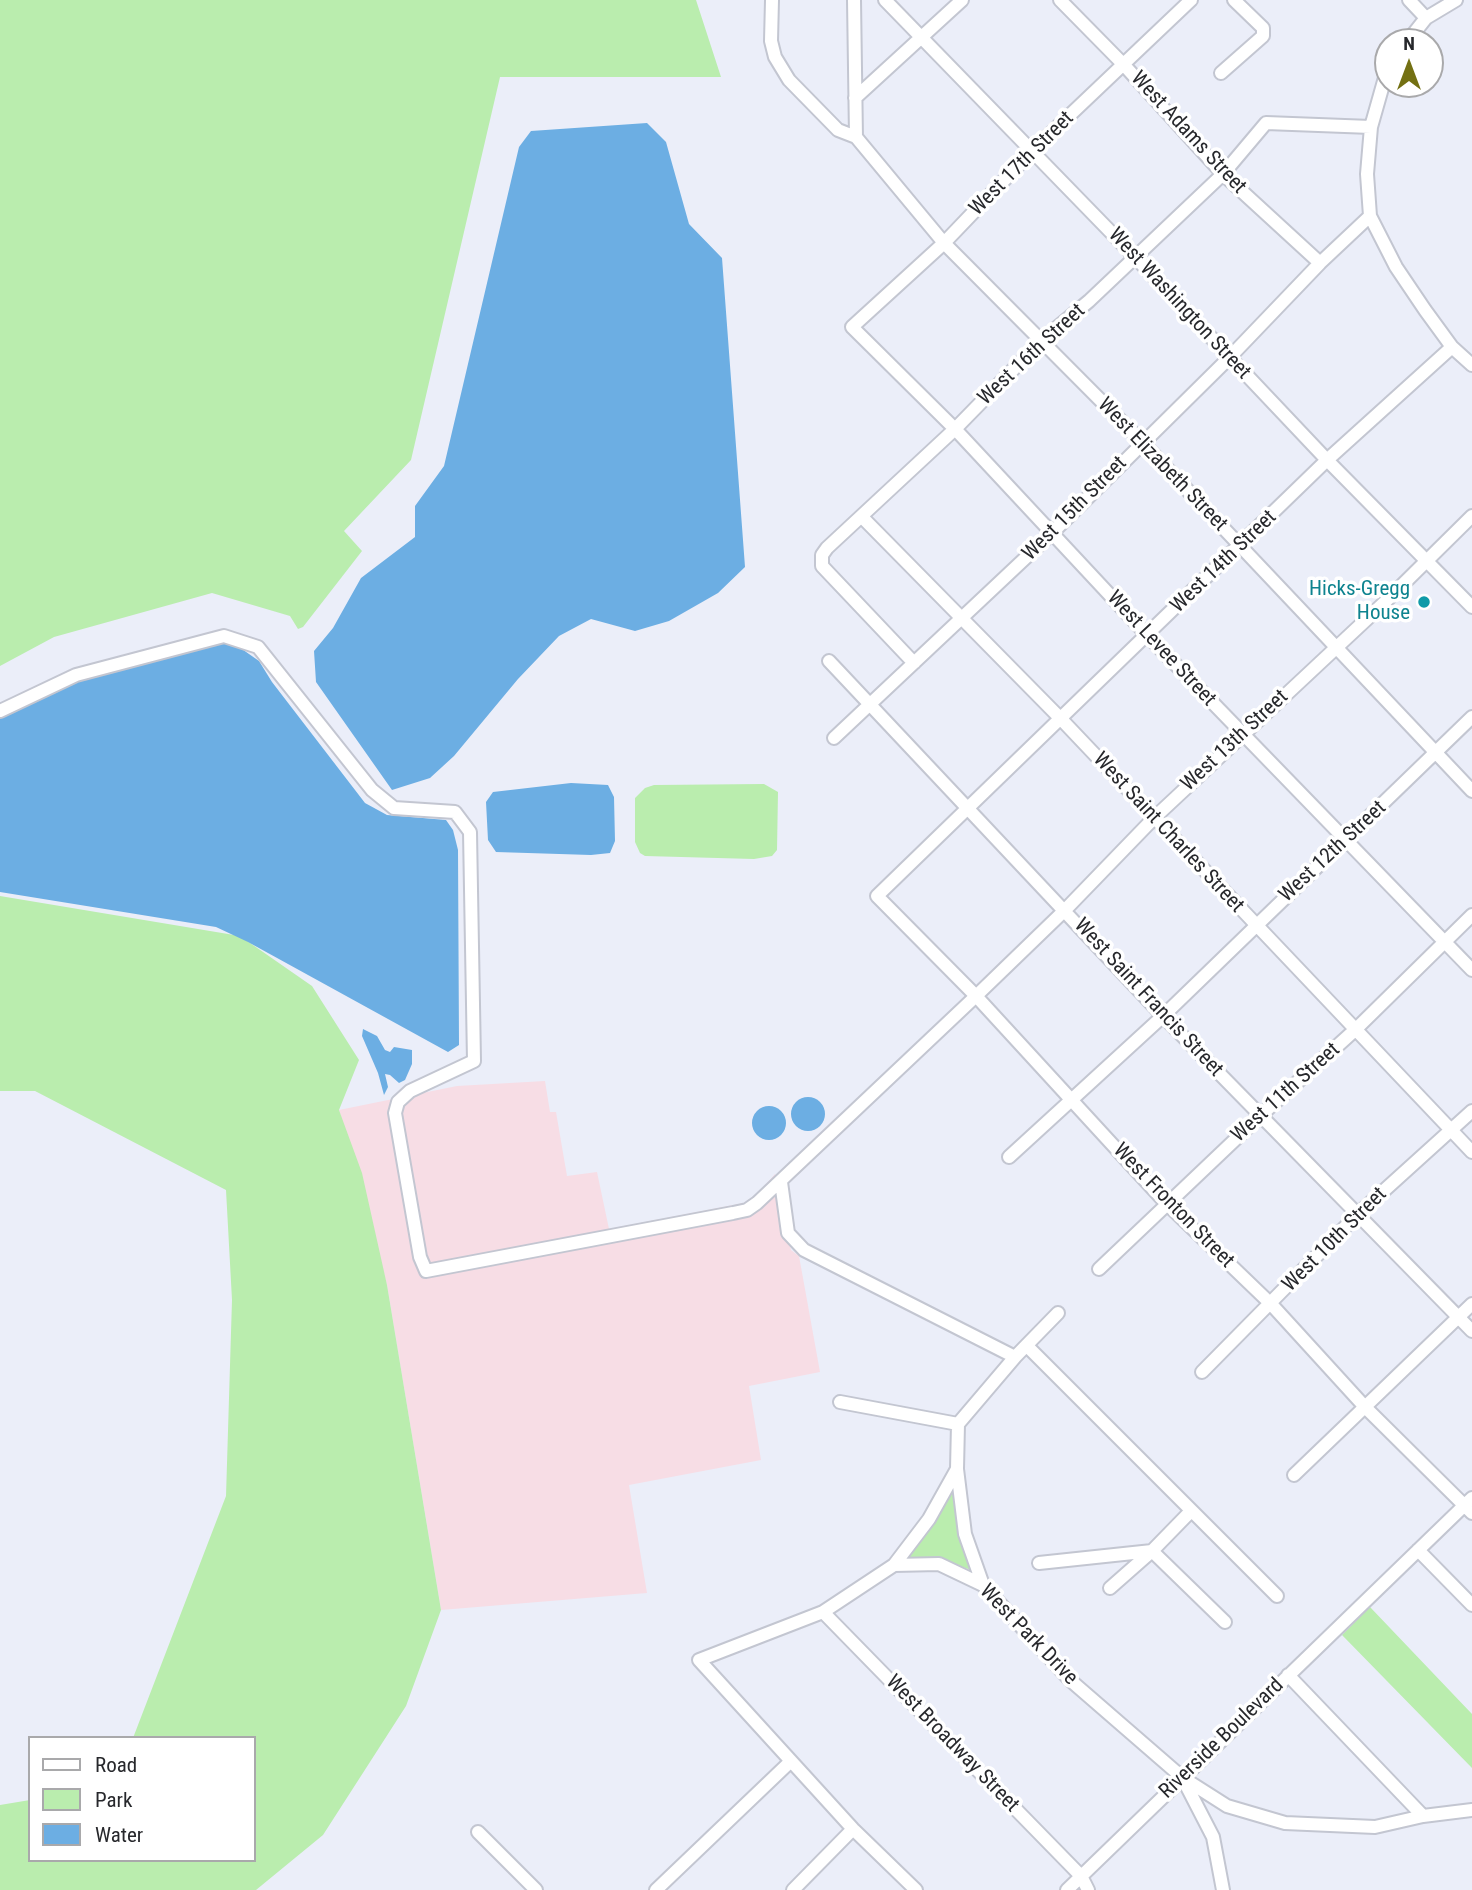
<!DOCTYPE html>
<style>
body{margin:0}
#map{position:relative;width:1472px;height:1890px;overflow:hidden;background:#ebeef9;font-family:"Roboto Condensed",sans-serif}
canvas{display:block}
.legend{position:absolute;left:28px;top:1736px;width:228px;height:126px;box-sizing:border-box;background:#fff;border:2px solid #a9a9ab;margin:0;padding:9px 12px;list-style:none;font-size:21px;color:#27282c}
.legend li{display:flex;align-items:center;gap:14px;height:35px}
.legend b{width:35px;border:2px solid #a9a9ab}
.north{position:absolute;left:1374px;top:28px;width:70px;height:70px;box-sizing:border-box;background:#fff;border:2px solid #a9a9ab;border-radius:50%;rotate:0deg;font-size:19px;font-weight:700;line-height:28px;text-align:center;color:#27282c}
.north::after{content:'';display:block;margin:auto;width:24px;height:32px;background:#737013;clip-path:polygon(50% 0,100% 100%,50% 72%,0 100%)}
</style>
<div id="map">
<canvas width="1472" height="1890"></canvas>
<ul class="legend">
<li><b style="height:9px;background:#fff"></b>Road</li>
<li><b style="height:19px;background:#baedae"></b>Park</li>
<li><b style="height:19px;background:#6caee3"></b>Water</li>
</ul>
<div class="north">N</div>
</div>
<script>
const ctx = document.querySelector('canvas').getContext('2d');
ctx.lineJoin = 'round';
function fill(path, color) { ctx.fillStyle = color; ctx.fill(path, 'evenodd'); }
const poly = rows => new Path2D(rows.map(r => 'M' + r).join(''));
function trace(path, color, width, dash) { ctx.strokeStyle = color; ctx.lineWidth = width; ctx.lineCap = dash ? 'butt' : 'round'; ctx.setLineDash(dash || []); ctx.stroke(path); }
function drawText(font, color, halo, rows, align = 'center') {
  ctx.font = font + ' "Roboto Condensed",sans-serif'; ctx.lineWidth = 7; ctx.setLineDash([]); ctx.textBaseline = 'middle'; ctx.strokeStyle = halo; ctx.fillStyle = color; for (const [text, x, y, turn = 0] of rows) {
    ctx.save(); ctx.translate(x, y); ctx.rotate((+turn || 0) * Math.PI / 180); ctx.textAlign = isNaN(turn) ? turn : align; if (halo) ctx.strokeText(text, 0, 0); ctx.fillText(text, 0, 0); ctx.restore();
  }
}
const industrial = poly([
 [545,1081,550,1112,556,1112,567,1176,597,1172,609,1229,744,1203,759,1192,775,1174,791,1250,799,1256,820,1372,749,1386,761,1460,629,1485,647,1593,441,1610,387,1285,339,1110,457,1086]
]);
const green = poly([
 [0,0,696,0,721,77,500,77,411,460,344,531,362,551,303,627,298,629,290,616,212,593,54,637,0,666],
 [764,784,778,792,777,850,772,856,754,859,645,856,640,853,635,842,635,798,645,788,654,785],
 [0,896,240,936,312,986,359,1060,339,1110,362,1173,387,1285,441,1610,406,1706,323,1835,256,1890,0,1890,0,1805,30,1800,30,1860,254,1860,254,1738,133,1738,226,1496,232,1300,226,1190,35,1091,0,1091],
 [950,1492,954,1493,971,1570,940,1559,905,1558,929,1527],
 [1370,1607,1472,1714,1472,1768,1342,1635]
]);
const water = poly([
 [647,123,666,142,689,224,722,258,745,567,718,593,669,621,635,631,591,619,559,636,518,679,454,756,430,778,392,790,316,682,314,651,333,628,361,578,415,537,415,506,444,466,519,147,531,131],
 [217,642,239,647,259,661,272,682,365,803,387,815,446,820,453,830,458,850,459,1045,448,1052,248,942,216,927,0,892,0,718,75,679],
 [571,783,608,785,614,797,615,841,610,853,591,855,496,852,488,840,486,802,493,792],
 [363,1029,377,1036,385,1050,390,1052,394,1047,412,1050,412,1064,405,1080,399,1083,390,1075,385,1074,388,1087,384,1095,378,1073,362,1036],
 '791 1114a17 17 0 1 1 34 0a17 17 0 1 1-34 0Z',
 '752 1123a17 17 0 1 1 34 0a17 17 0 1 1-34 0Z'
]);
const minor = poly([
 [772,0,771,41,775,57,789,80,838,130,856,137,944,243,1142,442,1472,791],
 [854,0,856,137],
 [885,0,1135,257,1327,460,1472,607],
 [1060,0,1124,65,1223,174,1320,263],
 [1191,0,1032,151,944,243,852,327,955,429,1148,636,1472,970],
 [1409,0,1426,18],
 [1407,42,1426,18,1456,0],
 [1388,67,1371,127,1367,174,1370,216,1396,267,1425,310,1452,347,1472,365],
 [1221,73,1263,36,1263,28,1234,0],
 [855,98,962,0],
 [1452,347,1327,460,877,896,976,996,1166,1203,1271,1304,1365,1407,1472,1513],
 [862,517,1061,719,1472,1152],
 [829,661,1163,1016,1472,1331],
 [914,663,822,566,822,555,827,548,955,429,1041,341,1089,301,1223,174,1266,123,1371,127],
 [0,711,76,675,224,636,258,647,372,790,394,808,455,812,470,832,474,1061,410,1091,398,1102,395,1113,420,1257,426,1271,733,1213,747,1210,757,1203,976,996,1065,910,1154,818,1384,603,1472,516],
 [834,738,1052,533,1229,358,1320,263,1370,216],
 [1009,1157,1163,1016,1472,717],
 [781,1182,788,1233,804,1250,1015,1357],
 [1099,1269,1260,1116,1356,1029,1472,915],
 [1027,1346,1277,1596],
 [1202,1372,1357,1215,1472,1111],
 [840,1402,958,1424],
 [957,1469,965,1534,983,1585],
 [1294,1475,1472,1304],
 [1418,1550,1472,1605],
 [1039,1563,1152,1551,1191,1511],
 [894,1565,929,1519,957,1469,958,1424,1015,1357,1058,1313],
 [1110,1588,1152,1551,1225,1622],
 [823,1612,1081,1876,1088,1890],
 [1288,1675,1423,1816],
 [1183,1779,1213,1837,1223,1890],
 [478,1832,536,1890],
 [656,1890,791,1761],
 [793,1890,853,1829],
 [916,1890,853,1829,699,1660,823,1612,894,1565,939,1564,983,1585,1070,1680,1183,1778,1227,1806,1285,1823,1375,1827,1423,1816,1472,1810],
 [1067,1890,1472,1498]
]);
const markers = [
 [1424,602,7,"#0f9aa8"]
];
const streetNames = [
 ["West Adams Street",1188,133,47],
 ["West 17th Street",1022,164,-45],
 ["West Washington Street",1179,304,47],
 ["West 16th Street",1032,355,-43],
 ["West Elizabeth Street",1162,465,46],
 ["West 15th Street",1075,509,-45],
 ["West 14th Street",1224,562,-44],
 ["West Levee Street",1161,649,47],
 ["West 13th Street",1235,741,-43],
 ["West Saint Charles Street",1168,833,47],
 ["West 12th Street",1333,852,-43],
 ["West Saint Francis Street",1148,998,47],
 ["West 11th Street",1286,1093,-42],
 ["West Fronton Street",1173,1206,46],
 ["West 10th Street",1335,1240,-45],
 ["West Park Drive",1028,1635,46],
 ["Riverside Boulevard",1222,1739,-44],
 ["West Broadway Street",952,1744,46]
];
const cultureNames = [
 ["Hicks-Gregg",1410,590],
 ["House",1410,614]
];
fill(industrial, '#f7dde5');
fill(green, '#baedae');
fill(water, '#6caee3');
trace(minor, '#c3c6d1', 16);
trace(minor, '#fff', 12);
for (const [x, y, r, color] of markers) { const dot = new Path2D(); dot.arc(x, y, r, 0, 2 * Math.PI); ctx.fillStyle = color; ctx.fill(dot); trace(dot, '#fff', 2.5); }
drawText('21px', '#27282c', '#fff', streetNames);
drawText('21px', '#0d838f', '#fff', cultureNames, 'right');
</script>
